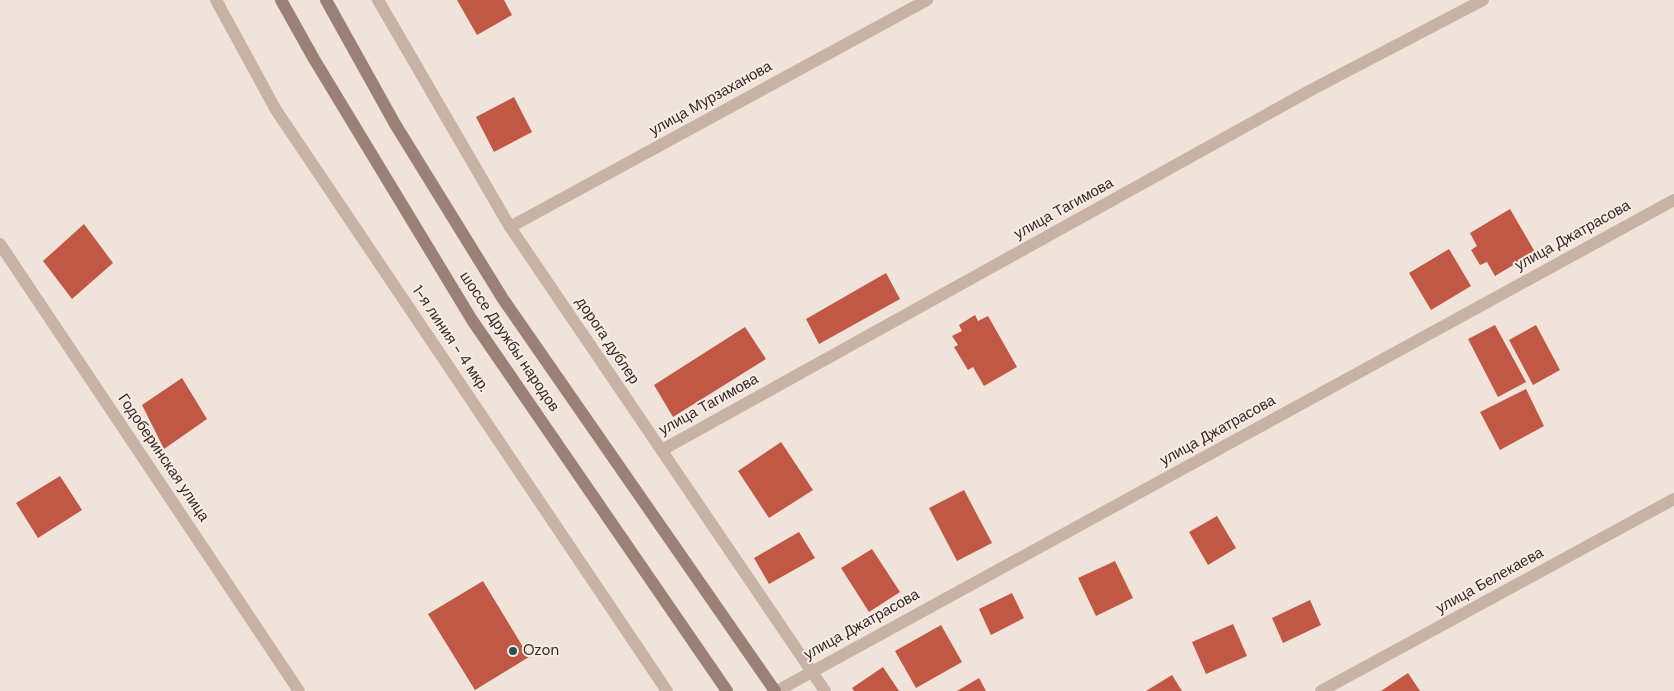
<!DOCTYPE html>
<meta charset="utf-8">
<style>
body{margin:0}
canvas{display:block;background:#f0e3d9}
</style>
<canvas width="1674" height="691"></canvas>
<script>
const ctx = document.querySelector('canvas').getContext('2d');
ctx.lineJoin = 'round';
function fill(path, color) { ctx.fillStyle = color; ctx.fill(path, 'evenodd'); }
const poly = rows => new Path2D(rows.map(r => 'M' + r).join(''));
function trace(path, color, width, dash) { ctx.strokeStyle = color; ctx.lineWidth = width; ctx.lineCap = dash ? 'butt' : 'round'; ctx.setLineDash(dash || []); ctx.stroke(path); }
function drawText(font, color, halo, rows, align = 'center') {
  ctx.font = font + ' "DM Sans",sans-serif'; ctx.lineWidth = 4; ctx.setLineDash([]); ctx.textBaseline = 'middle'; ctx.strokeStyle = halo; ctx.fillStyle = color; for (const [text, x, y, turn = 0] of rows) {
    ctx.save(); ctx.translate(x, y); ctx.rotate((+turn || 0) * Math.PI / 180); ctx.textAlign = isNaN(turn) ? turn : align; if (halo) ctx.strokeText(text, 0, 0); ctx.fillText(text, 0, 0); ctx.restore();
  }
}
const building = poly([
 [457,0,504,0,512,15,477,35],
 [514,97,532,132,494,152,476,117],
 [1510,209,1535,252,1495,276,1487,262,1480,265,1471,250,1477,246,1470,233],
 [84,224,113,263,72,299,43,261],
 [1449,249,1471,286,1431,310,1409,273],
 [886,273,900,299,819,344,806,319],
 [975,315,978,321,988,316,1017,367,984,386,973,367,968,370,954,347,958,345,952,336,962,331,959,325],
 [1495,325,1526,382,1498,397,1468,339],
 [1536,325,1560,370,1533,385,1509,340],
 [745,327,766,359,673,417,654,385],
 [182,378,207,419,164,449,142,405],
 [1526,389,1544,426,1500,450,1480,412],
 [781,442,813,490,769,518,738,471],
 [60,476,82,510,38,538,16,503],
 [964,490,992,543,957,561,929,508],
 [1217,516,1236,548,1208,565,1189,532],
 [799,532,815,558,769,584,754,558],
 [872,549,900,592,869,612,841,568],
 [1115,561,1133,598,1096,616,1078,578],
 [483,581,529,657,475,690,428,614],
 [1012,593,1024,618,991,635,979,609],
 [1310,600,1321,625,1283,643,1272,618],
 [1233,624,1247,656,1206,674,1192,642],
 [941,625,962,662,916,688,895,651],
 [883,667,899,691,854,691,852,688],
 [1408,673,1420,691,1381,691],
 [1172,675,1182,691,1146,691],
 [979,678,986,691,957,691]
]);
const minor = poly([
 [216,0,276,110,667,691],
 [378,0,510,227,825,691],
 [510,227,927,0],
 [0,244,299,691],
 [662,450,1311,90,1483,0],
 [777,691,1674,200],
 [1321,691,1674,499]
]);
const secondary = poly([
 [281,0,314,59,472,320,727,691],
 [326,0,395,124,503,299,775,691]
]);
const markers = [
 [513,651,5,"#1e5351"]
];
const streetNames = [
 ["улица Мурзаханова",711,99,-29],
 ["улица Тагимова",1064,209,-29],
 ["улица Джатрасова",1573,236,-29],
 ["1-я линия - 4 мкр.",450,339,56],
 ["дорога дублер",607,341,56],
 ["шоссе Дружбы народов",509,342,56],
 ["улица Тагимова",709,405,-29],
 ["улица Джатрасова",1218,431,-29],
 ["Годоберинская улица",163,458,56],
 ["улица Белекаева",1490,581,-29],
 ["улица Джатрасова",862,625,-29]
];
const poiNames = [
 ["Ozon",523,651]
];
fill(building, '#c15846');
trace(minor, '#c7b2a5', 12);
trace(secondary, '#9a8077', 12);
for (const [x, y, r, color] of markers) { const dot = new Path2D(); dot.arc(x, y, r, 0, 2 * Math.PI); ctx.fillStyle = color; ctx.fill(dot); trace(dot, '#f8ede5', 2); }
drawText('15px', '#332926', '#f8ede5', streetNames);
drawText('15px', '#332926', '#f8ede5', poiNames, 'left');
</script>
